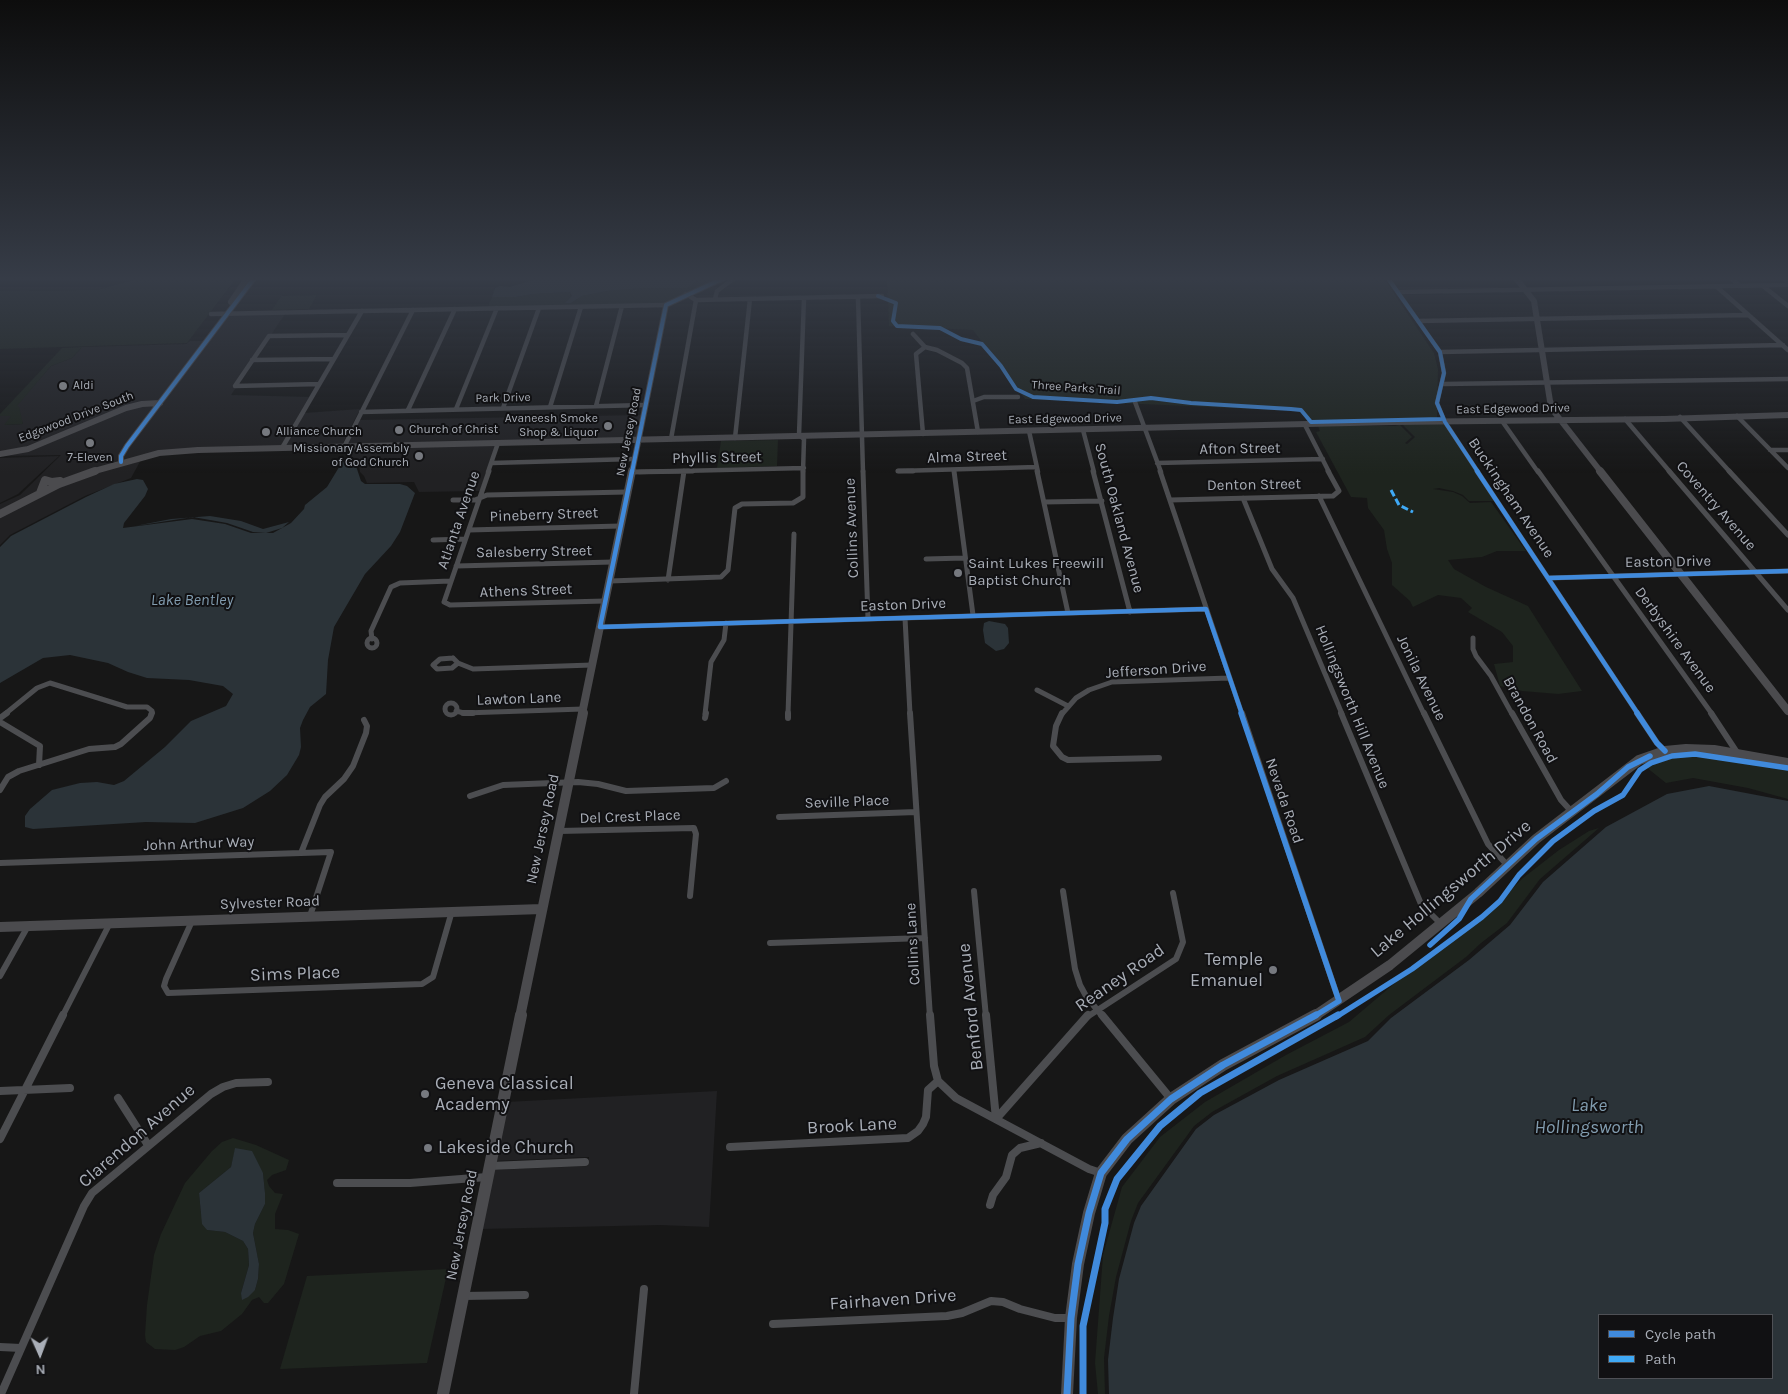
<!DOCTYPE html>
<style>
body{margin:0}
#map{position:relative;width:1788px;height:1394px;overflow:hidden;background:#171717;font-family:Karla,sans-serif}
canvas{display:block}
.legend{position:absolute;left:1598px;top:1314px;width:175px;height:65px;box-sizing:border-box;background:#111113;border:1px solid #4e5055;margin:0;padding:6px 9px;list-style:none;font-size:15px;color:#a9aeb7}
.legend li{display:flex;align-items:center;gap:10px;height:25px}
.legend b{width:25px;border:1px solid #4e5055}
.north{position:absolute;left:15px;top:1329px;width:50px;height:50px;-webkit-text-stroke:4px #111113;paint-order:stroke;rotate:178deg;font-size:14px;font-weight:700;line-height:20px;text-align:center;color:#a9aeb7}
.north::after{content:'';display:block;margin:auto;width:18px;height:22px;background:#a9aeb7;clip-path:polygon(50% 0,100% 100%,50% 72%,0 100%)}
</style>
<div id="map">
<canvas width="1788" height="1394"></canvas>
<ul class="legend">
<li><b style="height:6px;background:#408adc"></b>Cycle path</li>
<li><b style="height:6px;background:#3fa9f5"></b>Path</li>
</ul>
<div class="north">N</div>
</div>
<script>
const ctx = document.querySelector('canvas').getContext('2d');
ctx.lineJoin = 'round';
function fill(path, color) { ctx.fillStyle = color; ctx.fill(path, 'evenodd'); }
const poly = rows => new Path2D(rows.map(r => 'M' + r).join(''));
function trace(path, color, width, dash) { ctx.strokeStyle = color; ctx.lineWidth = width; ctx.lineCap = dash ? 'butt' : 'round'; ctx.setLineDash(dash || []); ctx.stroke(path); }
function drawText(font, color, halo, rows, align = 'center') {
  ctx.font = font + ' Karla,sans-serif'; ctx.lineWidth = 4; ctx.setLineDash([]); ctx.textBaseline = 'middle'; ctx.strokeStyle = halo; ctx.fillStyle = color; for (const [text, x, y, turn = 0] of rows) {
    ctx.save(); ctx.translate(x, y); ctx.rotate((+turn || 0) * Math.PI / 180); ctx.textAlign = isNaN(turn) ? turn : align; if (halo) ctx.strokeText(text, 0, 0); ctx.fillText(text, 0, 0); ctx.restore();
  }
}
const built = poly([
 [285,314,231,395,309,397,281,446,227,447,124,460,123,455,228,315],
 [190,341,203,341,158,401,142,402,28,447,0,452,0,416,12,416,5,425,23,424,16,406,51,366,72,358,82,347,186,344],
 [156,404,118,461,70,478,51,480,38,493,0,512,0,504,20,495,61,455,0,456,126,409],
 [360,409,342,445,285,446,304,413],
 [641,415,636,438,347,445,359,420],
 [496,445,480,491,419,492,414,482,367,483,364,476,360,472,359,464,354,458,330,448],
 [59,456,18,494,0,503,0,458],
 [142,458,131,478,85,496,10,535,0,545,0,515,69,481],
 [717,1091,709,1227,660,1225,481,1229,492,1170,588,1166,589,1157,494,1161,506,1102]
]);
const green = poly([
 [145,277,237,277,187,343,0,349,0,291,97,290],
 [702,277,726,277,666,305,487,309,492,297,516,297,533,294,570,292,571,303,582,296,607,291,696,282],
 [912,277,1383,277,1434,353,1438,369,1437,418,1307,421,1302,411,1025,399,973,330,889,326,887,280],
 [317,295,309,309,272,310,281,296],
 [82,347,72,358,51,366,17,406,19,407,23,424,4,425,11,416,0,416,0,414,62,348],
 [1445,422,1498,501,1469,501,1463,495,1453,491,1439,488,1433,489,1453,492,1462,496,1470,503,1491,502,1526,551,1497,551,1482,557,1448,560,1454,569,1486,587,1528,606,1582,691,1558,694,1522,691,1500,686,1494,664,1513,662,1513,646,1502,632,1468,612,1472,608,1461,598,1438,595,1413,607,1410,601,1392,585,1392,563,1387,549,1384,530,1368,508,1367,498,1351,497,1316,432,1320,431,1318,426,1395,426,1400,425,1412,437,1405,443,1407,444,1415,437,1401,423],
 [778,440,777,466,717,468,721,441],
 [1687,751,1788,765,1788,799,1748,788,1693,778,1666,783,1641,763,1654,758],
 [1599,828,1540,879,1507,923,1481,943,1466,957,1389,1015,1365,1037,1277,1076,1212,1112,1194,1126,1138,1203,1131,1221,1116,1277,1109,1316,1104,1358,1105,1394,1098,1394,1095,1363,1103,1255,1122,1187,1160,1137,1205,1102,1286,1055,1349,1022,1409,971,1484,917,1523,878,1559,850,1589,831],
 [233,1138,256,1145,289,1160,286,1170,272,1175,267,1180,269,1186,275,1193,283,1194,275,1214,275,1229,288,1230,299,1234,284,1284,268,1303,264,1303,259,1297,252,1300,242,1314,221,1331,200,1336,184,1347,175,1350,155,1349,146,1342,145,1335,147,1305,154,1255,161,1234,185,1183,212,1151,222,1142],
 [235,1151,263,1173,265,1193,265,1204,255,1224,253,1233,259,1264,258,1279,255,1290,241,1293,249,1265,248,1249,243,1241,225,1232,207,1230,201,1213,199,1193,231,1167],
 [448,1269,427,1363,280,1369,307,1276]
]);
const water = poly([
 [543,277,702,277,687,288,641,288,607,291,582,296,571,303,565,303,572,296,570,292,533,294,516,297,492,297,495,288,500,286,510,287],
 [344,459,356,466,361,481,365,484,400,484,407,486,415,493,400,532,391,546,365,574,334,627,328,660,326,694,310,707,303,720,300,728,301,747,299,755,287,775,270,791,243,808,195,823,146,822,33,829,25,827,25,816,30,809,52,790,80,783,97,782,114,785,124,781,165,747,191,721,226,706,233,694,223,686,189,680,147,678,128,672,108,663,70,655,43,658,0,683,0,547,11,536,86,497,114,484,137,479,143,480,148,489,145,496,124,523,123,528,192,519,225,524,251,533,273,533,291,523,304,509,305,505,327,487],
 [210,516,241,521,263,529,289,522,282,528,266,533,253,532,227,523,193,517,135,526,171,519],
 [989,621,1005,624,1008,628,1009,643,1004,649,996,651,985,643,983,630,984,623],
 [1709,786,1788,801,1788,1394,1109,1394,1108,1360,1113,1318,1119,1279,1134,1223,1141,1206,1196,1129,1214,1115,1279,1080,1368,1041,1391,1018,1469,960,1510,925,1543,882,1606,827,1667,794],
 [1599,1315,1772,1315,1772,1378,1599,1378],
 [235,1148,252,1151,263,1173,265,1193,265,1204,255,1224,253,1233,259,1264,258,1279,255,1290,248,1297,242,1300,241,1293,249,1265,248,1249,243,1241,225,1232,207,1230,202,1224,199,1193,231,1167]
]);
const streetFar3 = poly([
 [1387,277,1440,352,1444,373,1437,403,1445,422,1478,472],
 [1730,277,1740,286],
 [1782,277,1788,282],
 [1763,286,1788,306],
 [1717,287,1788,350],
 [1398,292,1788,285],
 [686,294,696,300,882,296],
 [858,297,863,472],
 [715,299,717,291,736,277],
 [211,314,666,305],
 [1418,321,1748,315],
 [913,334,925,347],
 [925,347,937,350,962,363,967,368,978,432],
 [1440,352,1783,345],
 [252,360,333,359],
 [319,384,235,386,269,336,347,335],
 [1443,384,1788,379],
 [973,401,984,397,1018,397],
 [1135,402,1161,472],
 [596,406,622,306],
 [550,407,581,307],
 [503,408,539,308],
 [456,409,497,308],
 [408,410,455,309],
 [361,412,645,405],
 [1737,416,1788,468],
 [1680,417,1730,472],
 [1625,419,1670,472],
 [1502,421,1538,472],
 [1305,425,1329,472],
 [1083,430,1094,472],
 [1029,431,1038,472],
 [923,434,916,354,925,347],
 [735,438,750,299],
 [671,439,696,300],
 [344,447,413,310],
 [282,448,362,311],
 [1770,450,1788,450],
 [492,463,633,459],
 [1157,463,1323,459],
 [898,471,1037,467],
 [488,472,498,443],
 [639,472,804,468],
 [803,472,804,439,799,435,804,298]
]);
const streetFar2 = poly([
 [489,471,444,602,450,605,605,601],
 [863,471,868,619],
 [898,471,913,471],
 [954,471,973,615],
 [1037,471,1068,613],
 [1093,471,1130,612],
 [1160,471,1242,714],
 [1477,471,1638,714],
 [1538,471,1712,714],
 [1669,471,1788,610],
 [1729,471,1788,535],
 [631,472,693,471],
 [1319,496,1424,714],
 [1243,498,1272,569,1293,598,1342,714],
 [453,500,475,500,487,495,627,492],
 [1170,500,1333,496,1339,491,1328,471],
 [1044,502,1102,501],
 [469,530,620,526],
 [433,540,465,539],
 [926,559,965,558],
 [456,566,613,562],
 [1549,578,1788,571],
 [668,580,684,471],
 [610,581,721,577,728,570,735,508,742,504,793,503,803,497,803,471],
 [905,618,910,714],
 [600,627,1206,609],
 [1473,638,1473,649,1476,656,1491,676,1512,714],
 '367 643a5 5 0 1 1 10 0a5 5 0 1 1-10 0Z',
 [372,639,371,631,391,587,400,583,450,581],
 [453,658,458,663,452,668,437,669,433,665,440,659,453,658],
 [458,663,473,669,592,665],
 [1037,690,1068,706],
 '445 709a6 6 0 1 1 12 0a6 6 0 1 1-12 0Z',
 [456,711,464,713,583,709],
 [5,714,37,688,50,683,127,707,147,707,152,711,151,714],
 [705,714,711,662,724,640,726,623],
 [788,714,794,534],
 [1062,714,1076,698,1089,690,1112,682,1229,678]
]);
const streetFar1 = poly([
 [463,713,473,713],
 [910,713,930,1017],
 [1062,713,1056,726,1053,746,1062,757,1068,760,1159,758],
 [1242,713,1339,1001],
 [1341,713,1421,904,1441,924],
 [1424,713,1488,844,1508,866],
 [1512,713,1561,800,1572,812],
 [1637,713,1657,743,1665,751],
 [1711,713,1738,754],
 [0,718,7,713],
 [705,718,706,713],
 [788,718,788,713],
 [0,722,40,746,39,765],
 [0,790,8,777,19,771,89,749,115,747,121,744,150,718,152,713],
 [470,796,503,785,578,782,598,784,626,791,714,788,726,781],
 [779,817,916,812],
 [559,831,694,828,696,834,690,896],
 [301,853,320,805,325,797,344,779,353,766,366,733,367,726,364,720],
 [0,863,331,852,310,916],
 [974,891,986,1017],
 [1063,891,1075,969,1080,985,1086,996,1103,1017],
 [192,921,166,979,164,986,168,993,422,984,433,977,452,911],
 [770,943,925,938],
 [0,976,28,926],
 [62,1017,110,923],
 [1087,1017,1176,959,1183,942,1173,893]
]);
const street = poly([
 [930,1015,934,1066,938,1081,956,1098,1089,1169,1101,1173],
 [986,1015,996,1119],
 [1102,1015,1171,1099],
 [0,1091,70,1088],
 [118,1098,148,1145],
 [996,1119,1088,1015],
 [0,1139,63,1015],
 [730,1147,908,1138,918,1131,923,1124,926,1117,928,1090,938,1081],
 [490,1166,585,1162],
 [337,1183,410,1183,487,1177],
 [990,1205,993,1195,1006,1177,1012,1155,1020,1148,1041,1143],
 [463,1296,525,1295],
 [773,1324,947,1316,962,1313,991,1301,1003,1302,1020,1309,1055,1318,1071,1318],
 [0,1347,21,1348],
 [1,1394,84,1206,92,1193,211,1094,223,1087,236,1083,268,1082],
 [634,1394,644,1289]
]);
const secondaryFar3 = poly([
 [1515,277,1534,301,1550,401,1555,413,1601,472],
 [231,302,248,277],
 [0,454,28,449,126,408,142,404,160,403],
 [121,462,121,456,127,446,255,277],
 [91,472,159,453,198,450,1392,422,1664,419,1788,415],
 [632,472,666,305,726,277]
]);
const secondaryFar2 = poly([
 [1600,471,1788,711],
 [40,493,45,480,52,482,60,481],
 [0,514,59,484,95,471],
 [582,714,632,471]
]);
const secondaryFar1 = poly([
 [0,927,542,909],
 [520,1017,583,713],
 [1313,1017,1390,965,1478,893,1536,839,1639,760,1665,751,1686,749,1714,750,1788,763]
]);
const secondary = poly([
 [443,1394,521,1015],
 [1067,1394,1071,1318,1078,1264,1089,1213,1101,1173,1127,1139,1171,1099,1223,1065,1316,1015]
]);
const quiet = poly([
 [1391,490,1399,505,1413,512]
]);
const cyclewayFar3 = poly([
 [1387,277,1440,352,1444,373,1437,403,1445,422,1478,472],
 [878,296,896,303,893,321,897,326,940,328,961,339,982,344,1001,366,1016,389,1033,397,1117,402,1151,398,1191,403,1291,409,1301,410,1311,422,1441,419],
 [121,462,121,456,127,446,255,277],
 [632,472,666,305,726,277]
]);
const cyclewayFar2 = poly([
 [632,471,600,627,1206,609,1242,714],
 [1477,471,1638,714],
 [1549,578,1788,571]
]);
const cyclewayFar1 = poly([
 [1241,713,1339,1001,1313,1017],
 [1637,713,1657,743,1665,751],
 [1430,945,1459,919,1471,899,1536,839,1597,794,1628,767,1650,756],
 [1336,1017,1412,969,1482,917,1500,901,1519,875,1553,841,1594,811,1623,795,1640,770,1651,763,1672,756,1695,754,1788,768]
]);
const cycleway = poly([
 [1067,1394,1071,1318,1078,1264,1089,1213,1101,1173,1127,1139,1171,1099,1223,1065,1316,1015],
 [1083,1394,1083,1326,1105,1223,1105,1209,1117,1179,1160,1126,1200,1093,1338,1015]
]);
const markers = [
 [63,386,5,"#76797f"],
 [608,426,5,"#76797f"],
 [399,430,5,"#76797f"],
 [266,432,5,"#76797f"],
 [90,443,5,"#76797f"],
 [419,456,5,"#76797f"],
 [958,573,5,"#76797f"],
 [1273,970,5,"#76797f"],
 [425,1094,5,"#76797f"],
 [428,1148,5,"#76797f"]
];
const farPoinames = [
 ["Aldi",73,386],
 ["Avaneesh Smoke",598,419,"right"],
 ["Shop & Liquor",598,433,"right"],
 ["Church of Christ",409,430],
 ["Alliance Church",276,432],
 ["Missionary Assembly",409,449,"right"],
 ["of God Church",409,463,"right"],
 ["7-Eleven",90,458,"center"]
];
const farStreetnames = [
 ["Three Parks Trail",1076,388,4],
 ["Park Drive",503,398,-1],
 ["East Edgewood Drive",1513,409,-1],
 ["Edgewood Drive South",76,417,-21],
 ["East Edgewood Drive",1065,419,-1],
 ["New Jersey Road",629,432,-79]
];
const streetNames = [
 ["Afton Street",1240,449,-1],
 ["Alma Street",967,457,-2],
 ["Phyllis Street",717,458,-1],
 ["Denton Street",1254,485,-1],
 ["Buckingham Avenue",1511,498,56],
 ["Coventry Avenue",1716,506,49],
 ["Pineberry Street",544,515,-2],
 ["South Oakland Avenue",1119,518,75],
 ["Atlanta Avenue",459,520,-71],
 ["Collins Avenue",852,528,-92],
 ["Salesberry Street",534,552,-1],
 ["Easton Drive",1668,562,-1],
 ["Athens Street",526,591,-2],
 ["Easton Drive",903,605,-2],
 ["Derbyshire Avenue",1675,640,54],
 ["Jefferson Drive",1156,670,-4],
 ["Jonila Avenue",1421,678,64],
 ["Lawton Lane",519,699,-2],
 ["Hollingsworth Hill Avenue",1352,707,68],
 ["Brandon Road",1530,720,61],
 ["Nevada Road",1284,801,71],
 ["Seville Place",847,802,-2],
 ["Del Crest Place",630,817,-2],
 ["New Jersey Road",543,829,-78],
 ["John Arthur Way",199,844,-2],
 ["Sylvester Road",270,903,-2],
 ["Collins Lane",913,944,-93],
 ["New Jersey Road",462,1225,-79]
];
const poiNames = [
 ["Saint Lukes Freewill",968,564],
 ["Baptist Church",968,581]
];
const waterNames = [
 ["Lake Bentley",192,600]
];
const nearStreetnames = [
 ["Lake Hollingsworth Drive",1451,889,-40],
 ["Sims Place",295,974,-2],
 ["Reaney Road",1120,978,-35],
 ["Benford Avenue",971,1007,-96],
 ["Brook Lane",852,1126,-3],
 ["Clarendon Avenue",137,1136,-41],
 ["Fairhaven Drive",893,1300,-4]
];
const nearPoinames = [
 ["Temple",1263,960,"right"],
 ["Emanuel",1263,981,"right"],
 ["Geneva Classical",435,1084],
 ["Academy",435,1105],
 ["Lakeside Church",438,1148]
];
const nearWaternames = [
 ["Lake",1589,1106],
 ["Hollingsworth",1589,1128]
];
fill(built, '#212123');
fill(green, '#1e241e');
fill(water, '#2b3338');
trace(streetFar3, '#4c4d50', 4.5);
trace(streetFar2, '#4c4d50', 5);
trace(streetFar1, '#4c4d50', 6);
trace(street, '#4c4d50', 8);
trace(secondaryFar3, '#4b4b4e', 6);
trace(secondaryFar2, '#4b4b4e', 8);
trace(secondaryFar1, '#4b4b4e', 10);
trace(secondary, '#4b4b4e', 12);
trace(quiet, '#3fa9f5', 3, [7, 3]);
trace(cyclewayFar3, '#408adc', 4);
trace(cyclewayFar2, '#408adc', 4.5);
trace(cyclewayFar1, '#408adc', 5.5);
trace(cycleway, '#408adc', 7);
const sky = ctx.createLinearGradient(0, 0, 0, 473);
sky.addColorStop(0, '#0d0d0d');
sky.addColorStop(0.59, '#363c47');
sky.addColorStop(1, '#363c4700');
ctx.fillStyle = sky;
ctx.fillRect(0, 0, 1788, 473);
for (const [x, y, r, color] of markers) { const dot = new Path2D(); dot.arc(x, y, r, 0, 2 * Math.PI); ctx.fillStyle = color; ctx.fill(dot); trace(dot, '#111113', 2); }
drawText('12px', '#a9aeb7', '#111113', farPoinames, 'left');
drawText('12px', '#a9aeb7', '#111113', farStreetnames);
drawText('15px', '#a9aeb7', '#111113', streetNames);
drawText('15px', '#a9aeb7', '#111113', poiNames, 'left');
drawText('italic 16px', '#829db0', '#111113', waterNames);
drawText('18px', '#a9aeb7', '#111113', nearStreetnames);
drawText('18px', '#a9aeb7', '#111113', nearPoinames, 'left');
drawText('italic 19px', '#829db0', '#111113', nearWaternames);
</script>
